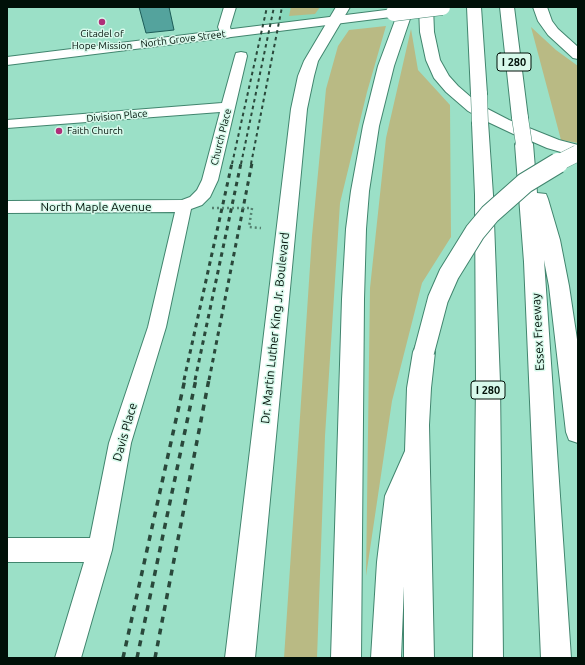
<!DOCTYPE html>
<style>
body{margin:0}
#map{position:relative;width:585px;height:665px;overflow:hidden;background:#9be0c7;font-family:Ubuntu,sans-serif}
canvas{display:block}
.frame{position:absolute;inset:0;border:8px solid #001008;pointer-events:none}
</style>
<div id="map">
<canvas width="585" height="665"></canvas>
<div class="frame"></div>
</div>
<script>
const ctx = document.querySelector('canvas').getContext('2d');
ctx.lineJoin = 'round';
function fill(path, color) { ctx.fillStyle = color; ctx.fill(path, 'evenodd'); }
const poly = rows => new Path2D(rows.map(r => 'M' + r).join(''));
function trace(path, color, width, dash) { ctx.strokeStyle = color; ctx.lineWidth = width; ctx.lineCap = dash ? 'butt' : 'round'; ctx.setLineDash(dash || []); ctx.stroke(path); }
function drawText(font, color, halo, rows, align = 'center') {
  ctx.font = font + ' Ubuntu,sans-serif'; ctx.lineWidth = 3; ctx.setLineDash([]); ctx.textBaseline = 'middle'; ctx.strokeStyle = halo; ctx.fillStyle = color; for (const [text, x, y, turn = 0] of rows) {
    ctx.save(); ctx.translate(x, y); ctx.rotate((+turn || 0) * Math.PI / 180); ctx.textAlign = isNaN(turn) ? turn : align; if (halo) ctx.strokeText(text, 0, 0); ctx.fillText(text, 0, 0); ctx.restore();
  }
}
const built = poly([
 [282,7,342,7,335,20,278,26]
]);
const green = poly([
 [291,7,320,7,315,14,289,16],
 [386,26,367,92,340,203,325,436,317,658,284,658,312,236,326,89,338,46,349,30],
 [531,27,556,50,578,66,578,143,561,140],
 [411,29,418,70,450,105,451,237,422,283,392,401,366,576,370,288,386,138]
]);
const building = poly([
 [139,7,169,7,174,30,146,33,139,7]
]);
const path = poly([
 [252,208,249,227,261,228]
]);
const minor = poly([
 [224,7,236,7,230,27,232,34,230,37,226,38,222,37,218,27,224,7],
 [241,52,246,53,247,56,218,180,210,197,202,205,191,209,166,327,131,443,112,550,81,658,55,658,84,562,7,562,7,538,90,538,109,443,148,327,175,212,7,213,7,201,182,200,190,197,197,190,202,180,220,112,7,128,7,120,222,103,235,56,236,53,241,52]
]);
const secondary = poly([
 [394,9,399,10,401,13,399,16,7,65,7,57,394,9]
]);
const primary = poly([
 [336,7,350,7,318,61,314,76,307,109,255,658,225,658,291,109,298,76,304,61,336,7]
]);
const motorway = poly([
 [400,7,414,7,394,66,379,126,369,191,366,229,364,299,361,658,331,658,342,299,346,229,351,191,363,126,378,66,400,7],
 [419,7,433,7,434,32,440,60,449,76,458,86,480,105,509,120,559,140,578,145,578,157,547,148,531,141,533,144,537,193,546,194,548,199,560,240,569,286,578,346,578,443,569,440,566,432,549,286,544,260,571,658,541,658,524,262,515,144,518,140,524,139,488,122,493,195,500,383,503,658,473,658,476,383,475,195,472,123,474,119,480,118,468,111,446,92,434,78,426,60,420,32,419,7],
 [467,7,481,7,487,94,485,97,479,99,473,97,471,94,467,7],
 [500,7,514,7,528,118,526,122,520,123,514,122,512,118,500,7],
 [533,7,547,7,552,21,558,29,578,47,578,59,573,58,548,35,538,21,533,7],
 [424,342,432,345,435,352,431,388,429,425,434,658,404,658,404,586,401,658,371,658,377,562,385,496,405,451,407,388,413,352,416,345,424,342]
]);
const railFar2 = poly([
 [232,164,267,7],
 [241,164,274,7],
 [251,164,282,7]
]);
const railFar1 = poly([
 [184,380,232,163],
 [195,380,241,163],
 [209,380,252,163]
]);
const rail = poly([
 [123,658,185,379],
 [137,658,196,379],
 [155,658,209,379]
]);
const pathBridge = poly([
 [212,208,252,208]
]);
const secondaryBridge = poly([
 [394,13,442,7]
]);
const motorwayBridgeFar1 = poly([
 [479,94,480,123],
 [520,118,524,144],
 [556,164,578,153]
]);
const motorwayBridge = poly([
 [424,352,438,299,449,274,475,232,490,214,525,183,558,163]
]);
const markers = [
 [102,22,4,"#b02e79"],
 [59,131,4,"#b02e79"]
];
const farPoinames = [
 ["Citadel of",102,34],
 ["Hope Mission",102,46],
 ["Faith Church",67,131,"left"]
];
const farStreetnames = [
 ["North Grove Street",183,39,-7],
 ["Division Place",117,116,-5],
 ["Church Place",221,137,-76]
];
const shields = [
 [514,62,34],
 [488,390,34]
];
const shieldNames = [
 ["I 280",514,62],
 ["I 280",488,390]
];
const streetNames = [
 ["North Maple Avenue",96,207],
 ["Dr. Martin Luther King Jr. Boulevard",275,328,-84],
 ["Essex Freeway",538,332,-93],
 ["Davis Place",125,432,-74]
];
fill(built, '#89d8bc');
fill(green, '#b9ba84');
fill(building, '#54a39d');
trace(building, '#1c5b57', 1);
trace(minor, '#41856e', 2);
trace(secondary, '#41856e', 2);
trace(primary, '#41856e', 2);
trace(motorway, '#41856e', 2);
trace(path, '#53806f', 2.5, [2, 3]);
fill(minor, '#fff');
fill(secondary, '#fff');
fill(primary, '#fff');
fill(motorway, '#fff');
trace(railFar2, '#2a483b', 2, [3.5, 3.5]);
trace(railFar1, '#2a483b', 3, [4.5, 4.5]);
trace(rail, '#2a483b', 3.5, [6, 6]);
trace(secondaryBridge, '#41856e', 17, []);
trace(motorwayBridgeFar1, '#41856e', 17, []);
trace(motorwayBridge, '#41856e', 22, []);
trace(pathBridge, '#53806f', 2.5, [2, 3]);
trace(secondaryBridge, '#fff', 16);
trace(motorwayBridgeFar1, '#fff', 16);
trace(motorwayBridge, '#fff', 20);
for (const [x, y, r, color] of markers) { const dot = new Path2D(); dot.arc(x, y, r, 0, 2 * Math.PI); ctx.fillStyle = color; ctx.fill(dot); trace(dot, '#d7f9eb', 1.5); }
drawText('10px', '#001008', '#d7f9eb', farPoinames);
drawText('10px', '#001008', '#d7f9eb', farStreetnames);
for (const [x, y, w] of shields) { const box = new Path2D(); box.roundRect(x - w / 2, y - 9, w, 18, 3); ctx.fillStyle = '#d7f9eb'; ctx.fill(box); trace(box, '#001008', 1); }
drawText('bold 11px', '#001008', null, shieldNames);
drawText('12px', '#001008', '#d7f9eb', streetNames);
</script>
